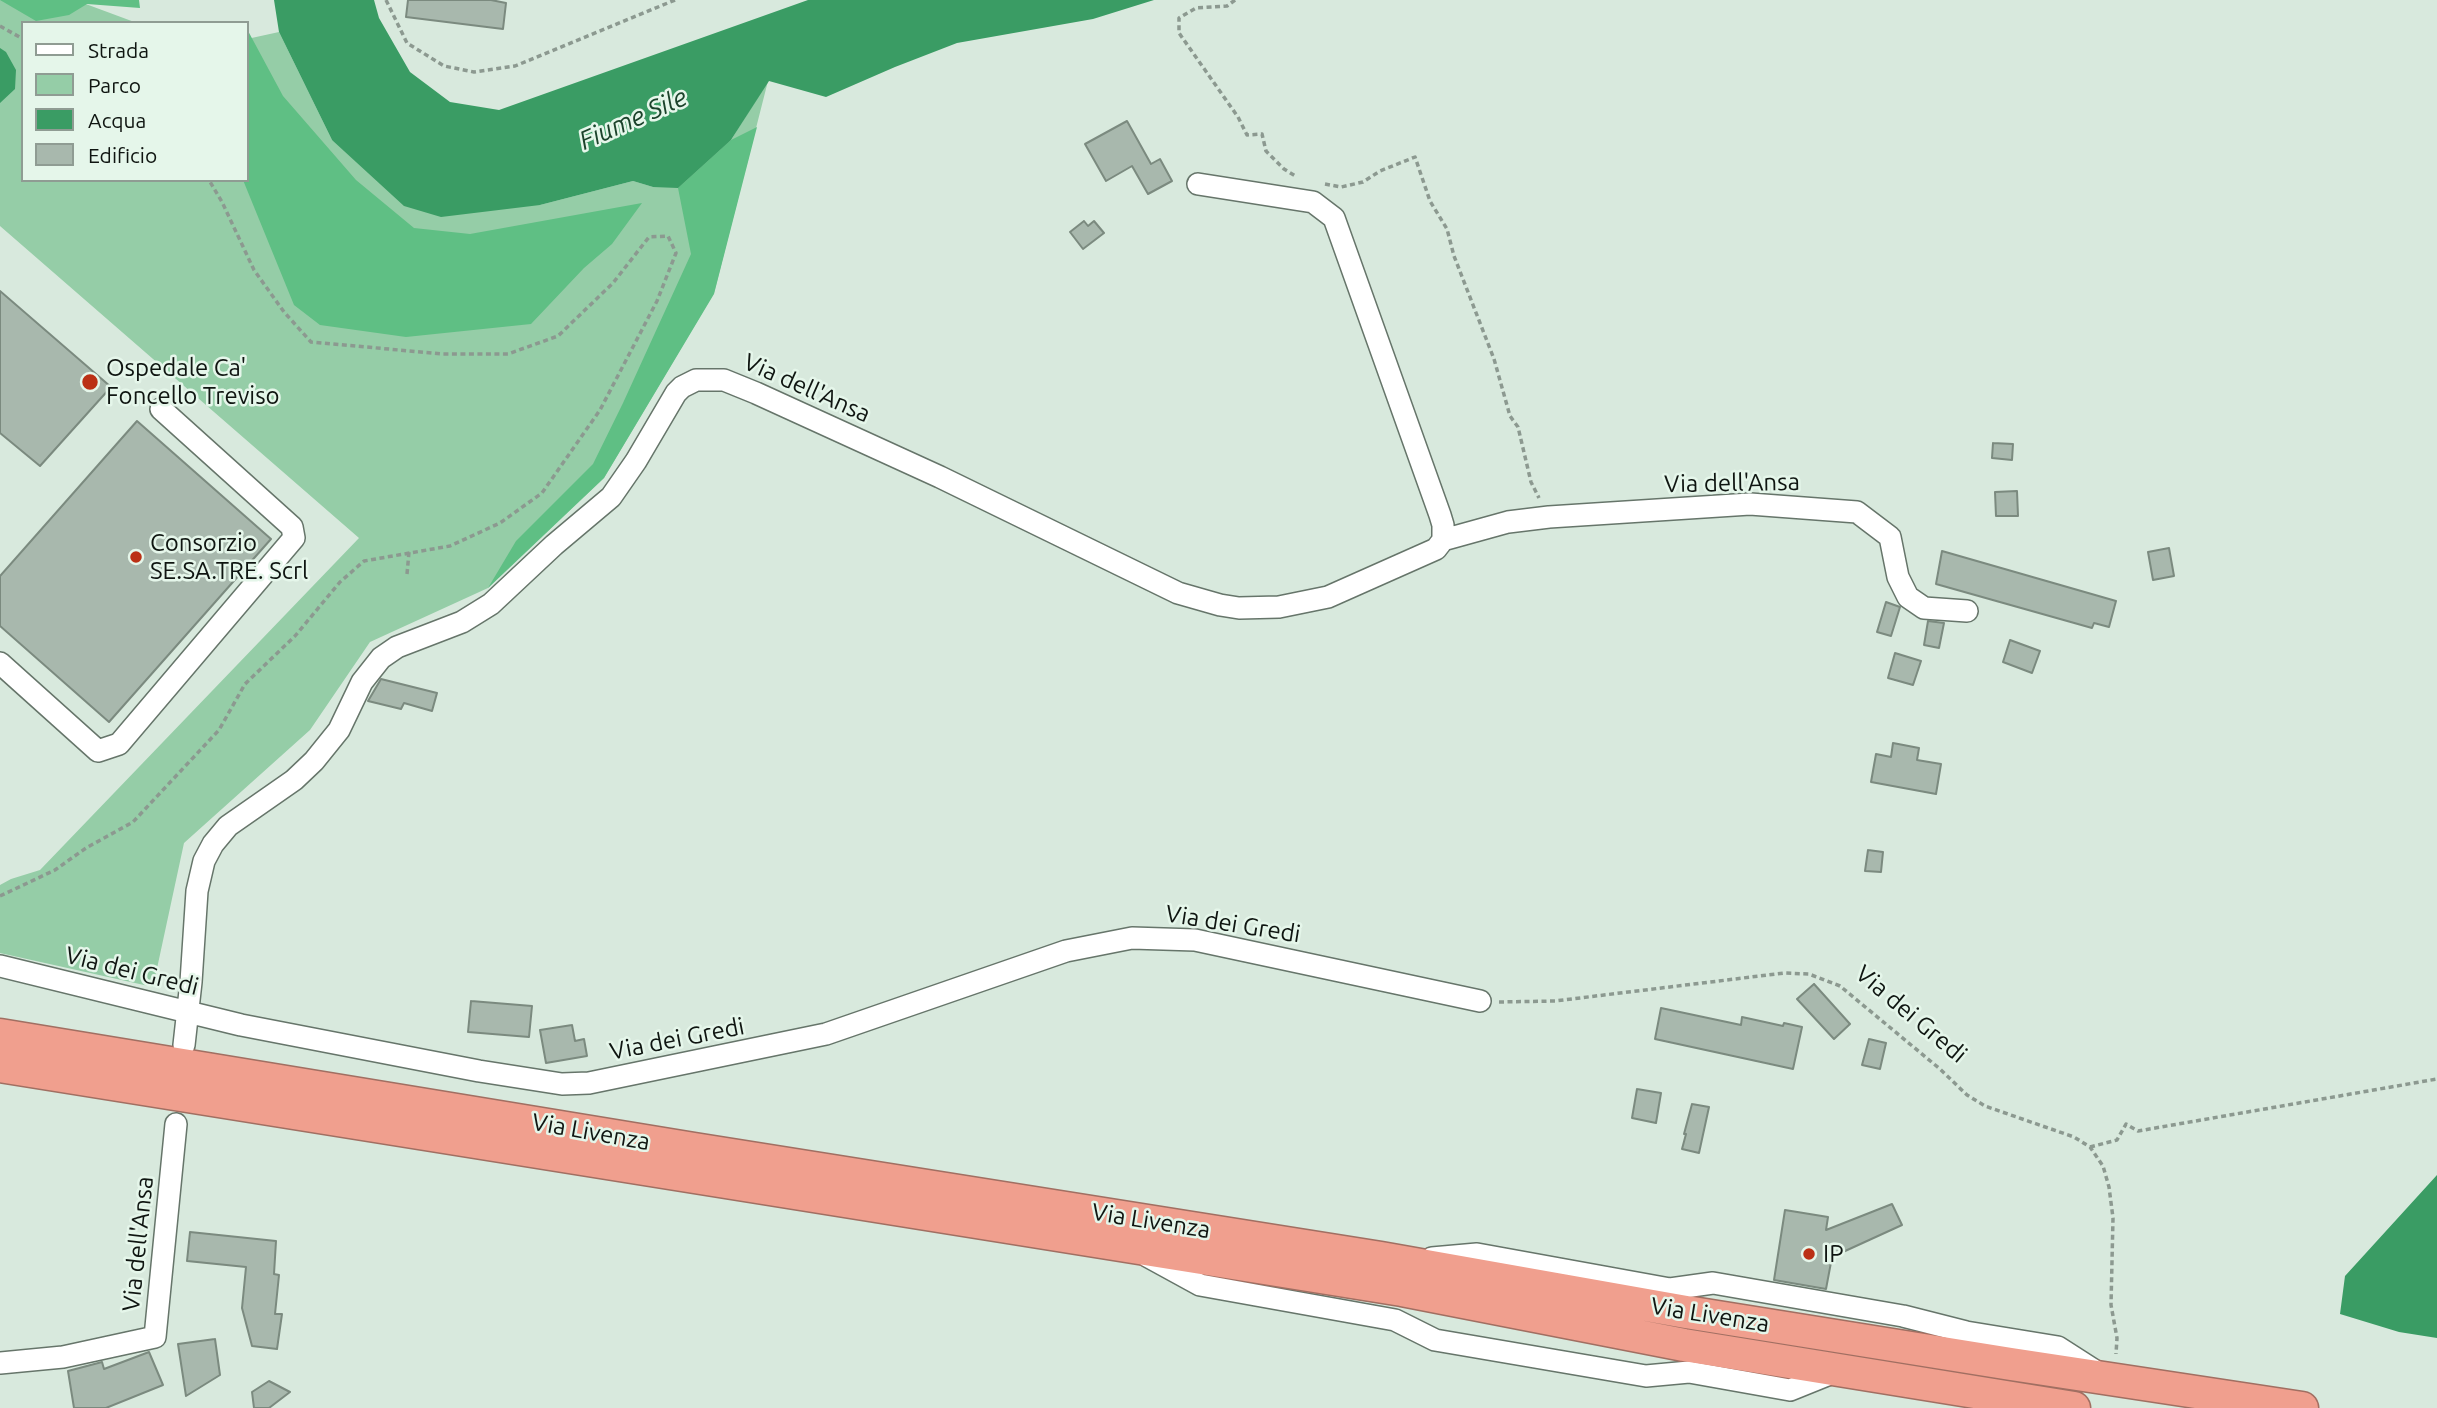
<!DOCTYPE html>
<style>
body{margin:0}
#map{position:relative;width:2437px;height:1408px;overflow:hidden;background:#d8e9dd;font-family:Ubuntu,sans-serif}
canvas{display:block}
.legend{position:absolute;left:21px;top:21px;width:228px;height:161px;box-sizing:border-box;background:#e5f6ea;border:2px solid #8f9c93;margin:0;padding:9px 12px;list-style:none;font-size:21px;color:#0f1511}
.legend li{display:flex;align-items:center;gap:14px;height:35px}
.legend b{width:35px;border:2px solid #8f9c93}
</style>
<div id="map">
<canvas width="2437" height="1408"></canvas>
<ul class="legend">
<li><b style="height:9px;background:#fff"></b>Strada</li>
<li><b style="height:19px;background:#95cda7"></b>Parco</li>
<li><b style="height:19px;background:#3a9c64"></b>Acqua</li>
<li><b style="height:19px;background:#a8b8ad"></b>Edificio</li>
</ul>
</div>
<script>
const ctx = document.querySelector('canvas').getContext('2d');
ctx.lineJoin = 'round';
function fill(path, color) { ctx.fillStyle = color; ctx.fill(path, 'evenodd'); }
const poly = rows => new Path2D(rows.map(r => 'M' + r).join(''));
function trace(path, color, width, dash) { ctx.strokeStyle = color; ctx.lineWidth = width; ctx.lineCap = dash ? 'butt' : 'round'; ctx.setLineDash(dash || []); ctx.stroke(path); }
function drawText(font, color, halo, rows, align = 'center') {
  ctx.font = font + ' Ubuntu,sans-serif'; ctx.lineWidth = 5; ctx.setLineDash([]); ctx.textBaseline = 'middle'; ctx.strokeStyle = halo; ctx.fillStyle = color; for (const [text, x, y, turn = 0] of rows) {
    ctx.save(); ctx.translate(x, y); ctx.rotate((+turn || 0) * Math.PI / 180); ctx.textAlign = isNaN(turn) ? turn : align; if (halo) ctx.strokeText(text, 0, 0); ctx.fillText(text, 0, 0); ctx.restore();
  }
}
const green = poly([
 [0,0,75,0,137,23,23,23,23,180,247,180,247,39,279,32,332,140,540,205,633,181,653,187,731,140,768,81,714,293,604,478,488,588,370,642,310,730,184,843,153,987,0,953,0,885,11,879,40,870,359,538,0,226]
]);
const forest = poly([
 [0,0,139,0,140,8,87,4,69,15,36,21],
 [247,29,283,96,356,180,414,228,470,234,642,203,612,244,584,268,531,324,406,337,320,325,294,305,243,180,247,180],
 [757,127,714,294,604,478,488,588,516,541,593,464,623,403,691,254,678,188,731,140]
]);
const water = poly([
 [274,0,374,0,379,18,410,72,450,102,499,110,808,0,1154,0,1093,19,957,43,895,67,826,97,769,81,731,140,678,188,653,187,633,181,540,205,441,217,404,206,332,140,279,32],
 [0,48,6,52,16,70,15,89,0,103],
 [2437,1175,2437,1338,2399,1332,2340,1314,2345,1276]
]);
const building = poly([
 [408,0,491,0,506,3,503,29,406,17,408,0],
 [1127,121,1151,164,1160,159,1172,181,1148,194,1132,166,1106,181,1085,144,1127,121],
 [1084,221,1088,226,1094,221,1104,233,1083,249,1070,232,1084,221],
 [0,291,111,387,40,466,0,433,0,291],
 [137,421,271,539,109,722,0,626,0,576,137,421],
 [1993,443,2013,444,2012,460,1992,458,1993,443],
 [2017,491,2018,516,1996,516,1995,492,2017,491],
 [2169,548,2174,576,2153,580,2148,552,2169,548],
 [1942,551,2116,601,2109,627,2094,623,2092,628,1936,584,1942,551],
 [1886,602,1900,607,1891,636,1877,632,1886,602],
 [1928,621,1944,623,1939,648,1924,645,1928,621],
 [2010,640,2040,651,2032,673,2003,662,2010,640],
 [1895,653,1921,661,1913,685,1888,678,1895,653],
 [381,679,437,693,432,711,404,703,401,709,368,701,381,679],
 [1893,743,1919,748,1917,760,1941,764,1936,794,1871,782,1876,754,1891,757,1893,743],
 [1868,850,1883,852,1881,872,1865,871,1868,850],
 [1814,984,1850,1024,1834,1039,1797,999,1814,984],
 [471,1001,532,1006,529,1037,468,1032,471,1001],
 [1661,1008,1741,1025,1742,1017,1783,1026,1784,1023,1802,1027,1793,1069,1655,1039,1661,1008],
 [572,1025,575,1041,584,1039,587,1056,546,1063,540,1030,572,1025],
 [1869,1039,1886,1043,1880,1069,1862,1065,1869,1039],
 [1637,1089,1661,1093,1656,1123,1632,1118,1637,1089],
 [1692,1104,1709,1107,1699,1153,1682,1149,1686,1134,1684,1134,1692,1104],
 [1892,1204,1902,1225,1832,1257,1826,1289,1774,1280,1785,1210,1828,1217,1826,1230,1892,1204],
 [190,1232,276,1241,274,1274,279,1275,275,1314,282,1314,277,1349,252,1346,242,1308,246,1267,187,1261,190,1232],
 [215,1339,220,1375,186,1396,178,1344,215,1339],
 [149,1352,163,1385,106,1408,74,1408,68,1371,102,1362,104,1369,149,1352],
 [269,1381,290,1392,269,1408,254,1408,252,1392,269,1381]
]);
const path = poly([
 [386,0,407,43,444,66,474,72,515,66,675,0],
 [1235,0,1227,6,1196,8,1179,18,1179,33,1238,117,1247,135,1262,134,1266,151,1284,169,1297,177],
 [0,26,23,39],
 [1325,184,1341,187,1363,182,1380,171,1415,157,1430,201,1447,229,1454,256,1494,359,1510,416,1518,427,1531,482,1539,498],
 [407,574,409,552],
 [0,896,55,870,86,848,133,822,219,730,245,684,295,636,340,582,364,561,450,546,500,523,542,493,600,410,657,301,676,253,668,236,649,237,613,283,558,336,508,354,443,354,311,342,284,312,254,270,222,202,209,180],
 [1499,1002,1555,1001,1784,973,1809,974,1840,986,1940,1069,1967,1095,1985,1106,2074,1137,2090,1147,2103,1166,2109,1187,2113,1218,2111,1305,2117,1338,2116,1354],
 [2090,1147,2117,1140,2126,1124,2138,1131,2437,1079]
]);
const minor = poly([
 [1198,184,1313,202,1334,218,1440,515,1443,525,1443,540],
 [0,663,98,751,119,744,294,538,292,527,161,409],
 [0,966,241,1025,479,1071,562,1084,589,1083,826,1034,1066,951,1132,938,1195,940,1480,1001],
 [184,1045,191,982,197,891,204,861,213,844,228,826,294,780,314,761,339,730,362,682,381,658,397,647,462,622,491,604,554,545,611,497,636,461,676,393,682,387,696,380,724,380,756,393,940,477,1178,593,1220,605,1239,608,1279,607,1328,597,1436,549,1443,540,1508,522,1549,517,1750,504,1857,512,1890,537,1898,577,1908,597,1924,608,1967,611],
 [1147,1256,1200,1285,1395,1320,1435,1340,1646,1376,1689,1372,1790,1390,1837,1371],
 [1432,1258,1477,1254,1670,1289,1713,1283,1903,1316,1966,1332,2058,1347,2097,1372],
 [0,1363,63,1357,155,1337,176,1124]
]);
const highway = poly([
 [0,1035,694,1149,1381,1258,1686,1312,2011,1364,2302,1408],
 [0,1066,1402,1290,1684,1345,2074,1408]
]);
const markers = [
 [90,382,9,"#bb3015"],
 [136,557,7,"#bb3015"],
 [1809,1254,7,"#bb3015"]
];
const poiNames = [
 ["Ospedale Ca'",106,368],
 ["Foncello Treviso",106,396],
 ["Consorzio",150,543],
 ["SE.SA.TRE. Scrl",150,571],
 ["IP",1823,1254]
];
const streetNames = [
 ["Via dell'Ansa",807,388,24],
 ["Via dell'Ansa",1732,483,-1],
 ["Via dei Gredi",1233,924,9],
 ["Via dei Gredi",132,971,14],
 ["Via dei Gredi",1911,1014,40],
 ["Via dei Gredi",677,1039,-11],
 ["Via Livenza",591,1132,10],
 ["Via Livenza",1151,1221,9],
 ["Via dell'Ansa",138,1244,-84],
 ["Via Livenza",1710,1315,9]
];
const waterNames = [
 ["Fiume Sile",633,119,-24]
];
fill(green, '#95cda7');
fill(forest, '#5fbf84');
fill(water, '#3a9c64');
fill(building, '#a8b8ad');
trace(building, '#7b8a7f', 2);
trace(minor, '#66756a', 24);
trace(highway, '#a16f62', 35);
trace(path, '#8c9990', 3.5, [5, 3.5]);
trace(minor, '#fff', 21);
trace(highway, '#f09f8e', 32);
for (const [x, y, r, color] of markers) { const dot = new Path2D(); dot.arc(x, y, r, 0, 2 * Math.PI); ctx.fillStyle = color; ctx.fill(dot); trace(dot, '#e5f6ea', 2.5); }
drawText('24px', '#0f1511', '#e5f6ea', poiNames, 'left');
drawText('24px', '#0f1511', '#e5f6ea', streetNames);
drawText('italic 26px', '#1b432b', '#e5f6ea', waterNames);
</script>
